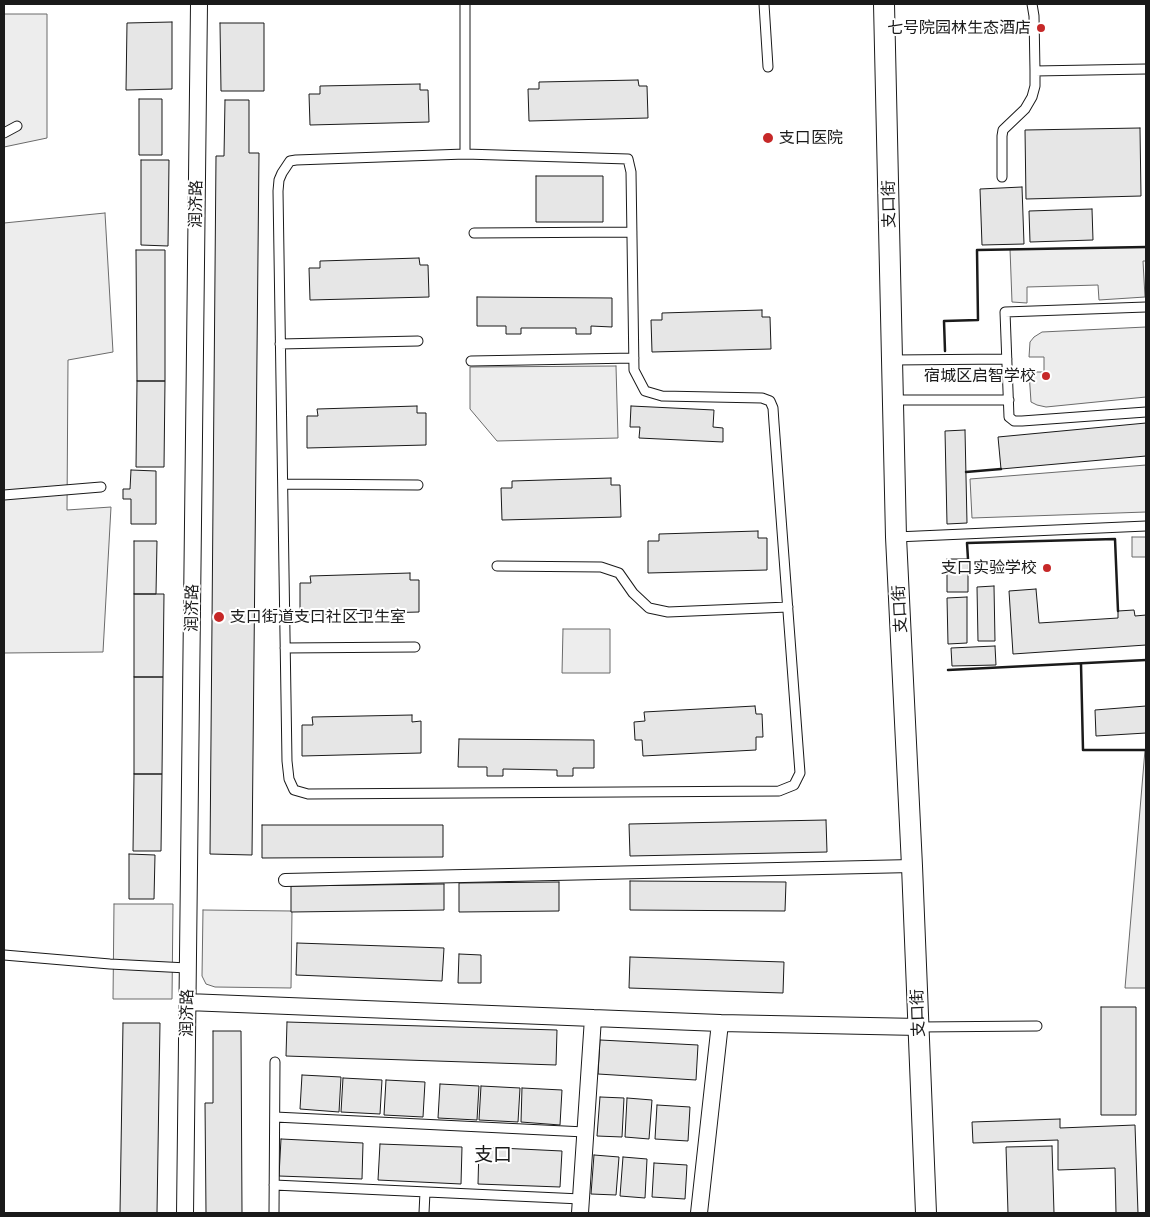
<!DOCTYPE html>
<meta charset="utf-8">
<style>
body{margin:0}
#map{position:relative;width:1150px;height:1217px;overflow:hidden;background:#fff;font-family:"Asap Condensed",sans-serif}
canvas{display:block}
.frame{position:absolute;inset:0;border:5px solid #1a1a1a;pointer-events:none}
</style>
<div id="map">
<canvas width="1150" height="1217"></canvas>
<div class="frame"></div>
</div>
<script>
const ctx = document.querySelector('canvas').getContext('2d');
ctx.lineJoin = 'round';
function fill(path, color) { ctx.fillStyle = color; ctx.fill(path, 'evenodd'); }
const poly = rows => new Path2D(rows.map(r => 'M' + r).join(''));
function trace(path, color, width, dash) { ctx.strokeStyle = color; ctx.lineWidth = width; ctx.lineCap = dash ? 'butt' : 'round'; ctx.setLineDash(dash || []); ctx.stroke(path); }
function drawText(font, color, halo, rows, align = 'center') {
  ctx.font = font + ' "Asap Condensed","Noto Sans SC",sans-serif'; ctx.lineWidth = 4; ctx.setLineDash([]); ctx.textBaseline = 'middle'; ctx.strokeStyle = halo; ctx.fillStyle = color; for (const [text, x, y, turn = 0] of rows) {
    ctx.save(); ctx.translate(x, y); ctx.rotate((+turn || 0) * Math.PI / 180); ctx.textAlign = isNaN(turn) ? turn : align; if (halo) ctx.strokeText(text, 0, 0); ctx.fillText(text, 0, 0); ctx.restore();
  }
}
const built = poly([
 [4,14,47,14,47,138,4,147,4,14],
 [105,213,113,352,68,360,67,510,111,507,103,652,4,653,4,223,105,213],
 [1146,247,1146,261,1143,261,1145,297,1099,300,1098,285,1027,287,1027,303,1012,302,1010,249,1146,247],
 [1146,327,1146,397,1046,407,1037,405,1031,402,1029,372,1044,372,1044,357,1029,357,1030,342,1034,337,1042,332,1146,327],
 [616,366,618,438,497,441,470,409,470,367,616,366],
 [1146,465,1146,512,972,518,970,479,1146,465],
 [1132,537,1146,537,1146,557,1132,557,1132,537],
 [563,629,610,629,610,673,562,673,563,629],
 [1145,750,1146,750,1146,988,1125,988,1145,750],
 [114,904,173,904,172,999,113,999,114,904],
 [203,910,292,911,291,988,215,987,206,984,202,976,203,910]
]);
const building = poly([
 [172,22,172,89,126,90,127,23,172,22],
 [220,23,264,23,264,91,221,91,220,23],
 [638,80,639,86,647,86,648,118,529,121,528,89,539,89,539,82,638,80],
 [420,84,420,90,428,90,429,122,310,125,309,94,320,94,320,86,420,84],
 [139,99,162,99,162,155,139,155,139,99],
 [225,100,249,100,249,153,259,153,252,855,210,854,216,156,224,156,225,100],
 [1140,128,1141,196,1026,199,1025,130,1140,128],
 [141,160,169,160,168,246,141,245,141,160],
 [536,176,603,176,603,222,536,222,536,176],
 [1022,187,1024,244,982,245,980,189,1022,187],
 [1092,209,1093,240,1030,242,1029,211,1092,209],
 [136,250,165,250,165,381,137,381,136,250],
 [419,258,420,265,428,265,429,297,310,300,309,268,320,268,320,261,419,258],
 [477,297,612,298,612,327,591,326,591,334,576,334,576,328,521,328,521,334,506,334,506,326,477,326,477,297],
 [762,310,762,317,770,317,771,349,652,352,651,320,662,320,662,313,762,310],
 [137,381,165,381,164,467,136,467,137,381],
 [417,406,417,413,426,413,426,445,307,448,307,416,318,416,317,409,417,406],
 [631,406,714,410,713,427,723,428,723,442,639,438,640,427,630,427,631,406],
 [1146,423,1146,456,1001,469,998,437,1146,423],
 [965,430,967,523,947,524,945,431,965,430],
 [131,470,156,471,156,524,131,524,131,499,123,499,123,489,130,489,131,470],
 [611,478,611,485,620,485,621,517,502,520,501,488,512,488,512,481,611,478],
 [758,531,758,538,767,538,767,570,648,573,648,541,659,541,659,534,758,531],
 [134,541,157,541,156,594,134,594,134,541],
 [947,559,968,559,968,592,947,592,947,559],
 [410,573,410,580,419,580,419,612,300,615,300,583,311,583,310,576,410,573],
 [994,586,995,641,978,641,977,587,994,586],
 [1036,589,1039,623,1118,618,1118,611,1134,610,1135,616,1146,615,1146,645,1013,654,1009,591,1036,589],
 [134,594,164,594,163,677,134,677,134,594],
 [967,597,967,643,948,644,947,598,967,597],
 [995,646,996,665,952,666,951,648,995,646],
 [134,677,163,677,162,774,134,774,134,677],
 [755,706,756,714,762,714,763,737,756,737,756,750,643,756,642,740,635,740,634,722,645,721,644,712,755,706],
 [1146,706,1146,733,1096,736,1095,710,1146,706],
 [412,715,412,722,421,721,421,753,302,756,302,725,313,725,312,717,412,715],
 [459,739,594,740,594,768,573,768,573,776,557,776,557,770,503,769,503,776,487,776,487,767,458,767,459,739],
 [134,774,162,774,161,851,133,851,134,774],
 [826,820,827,852,630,856,629,824,826,820],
 [262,825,443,825,443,857,262,858,262,825],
 [129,854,155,855,154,899,129,899,129,854],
 [630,881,786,882,785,911,630,910,630,881],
 [559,882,559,911,459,912,459,883,559,882],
 [444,884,444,910,291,912,291,886,444,884],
 [297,943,444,948,442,981,296,975,297,943],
 [459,954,481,955,481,983,458,983,459,954],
 [630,957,784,962,783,993,629,988,630,957],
 [1101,1007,1136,1007,1136,1115,1101,1115,1101,1007],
 [287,1022,557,1030,556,1065,286,1056,287,1022],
 [123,1023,160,1023,157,1213,120,1213,123,1023],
 [213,1031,241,1031,242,1213,206,1213,205,1103,213,1103,213,1031],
 [600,1040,698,1045,696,1080,598,1074,600,1040],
 [302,1075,341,1077,339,1112,300,1109,302,1075],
 [343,1078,382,1080,380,1114,341,1112,343,1078],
 [386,1080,425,1082,423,1117,384,1115,386,1080],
 [440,1084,479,1086,477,1120,438,1118,440,1084],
 [481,1086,520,1088,518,1122,479,1120,481,1086],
 [522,1088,562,1090,560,1125,521,1122,522,1088],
 [600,1097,624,1098,622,1137,597,1136,600,1097],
 [627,1098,652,1100,649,1139,625,1137,627,1098],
 [657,1105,690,1107,688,1141,655,1139,657,1105],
 [1060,1119,1060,1128,1135,1125,1138,1213,1116,1213,1115,1168,1058,1170,1058,1140,973,1143,972,1122,1060,1119],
 [281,1139,363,1143,362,1179,279,1176,281,1139],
 [380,1144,462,1147,461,1184,378,1180,380,1144],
 [1052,1146,1054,1213,1008,1213,1006,1147,1052,1146],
 [479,1147,562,1151,560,1187,478,1184,479,1147],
 [594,1155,619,1157,616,1195,591,1194,594,1155],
 [623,1157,647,1159,645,1198,620,1196,623,1157],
 [654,1163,687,1165,685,1199,652,1197,654,1163]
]);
const service = poly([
 [465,4,465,154],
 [764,4,768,67],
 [1035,71,1146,69],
 [4,133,17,126],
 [465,154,628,159,631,172,634,370,645,391,662,396,762,398,770,401,773,408,774,423,800,773,794,785,779,791,308,794,294,790,289,779,287,761,278,191,279,180,282,173,290,161,296,160,465,154],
 [1002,177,1002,136,1003,130,1025,109,1032,97,1035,86,1035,71,1034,16,1032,4],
 [474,233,632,232],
 [1146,307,1005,312,1009,417,1014,421,1022,421,1146,412],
 [280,344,418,341],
 [893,360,1007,359],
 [471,361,634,358],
 [894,400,1009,400],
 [283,484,418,485],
 [4,495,101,487],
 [896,537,1146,526],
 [497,566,601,567,619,573,633,593,649,608,668,612,788,607],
 [285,648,415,647],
 [4,955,110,964,187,968],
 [919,1027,1037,1026],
 [275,1117,585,1132],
 [274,1185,581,1199],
 [274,1213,275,1062],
 [424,1213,425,1192]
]);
const pedestrian = poly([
 [285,880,912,866]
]);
const minor = poly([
 [187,1002,720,1023,919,1027],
 [185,1213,199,4],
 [580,1213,593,1018],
 [699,1213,720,1023]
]);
const tertiary = poly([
 [884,4,896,537,912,866,926,1213]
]);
const wall = poly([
 [945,351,944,321,978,320,977,250,1146,247],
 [966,472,1001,469],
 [968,559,967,543,1115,539,1118,611],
 [1081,664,1083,750,1146,750],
 [948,670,1146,660]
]);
const markers = [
 [1041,28,5,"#c62828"],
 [768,138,6,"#c62828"],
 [1046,376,5,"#c62828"],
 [1047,568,5,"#c62828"],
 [219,617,6,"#c62828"]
];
const poiNames = [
 ["七号院园林生态酒店",1031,28],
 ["支口医院",779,138,"left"],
 ["宿城区启智学校",1036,376],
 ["支口实验学校",1037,568],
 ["支口街道支口社区卫生室",230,617,"left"]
];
const streetNames = [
 ["润济路",196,204,-89],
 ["支口街",889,204,-91],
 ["润济路",192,608,-89],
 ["支口街",900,609,-93],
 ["润济路",187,1013,-89],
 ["支口街",918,1013,-92]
];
const quarterNames = [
 ["支口",493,1155]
];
fill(built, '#ededed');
trace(built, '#6a6a6a', 1);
fill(building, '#e6e6e6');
trace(building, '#1a1a1a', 1);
trace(service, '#1a1a1a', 11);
trace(pedestrian, '#1a1a1a', 14);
trace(minor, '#1a1a1a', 18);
trace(tertiary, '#1a1a1a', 22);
trace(service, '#fff', 9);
trace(pedestrian, '#fff', 12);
trace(minor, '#fff', 16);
trace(tertiary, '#fff', 20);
trace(wall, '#1a1a1a', 2.5);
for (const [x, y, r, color] of markers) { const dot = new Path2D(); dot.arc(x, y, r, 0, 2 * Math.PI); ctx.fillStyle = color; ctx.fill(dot); trace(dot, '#fff', 2); }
drawText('16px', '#1a1a1a', '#fff', poiNames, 'right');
drawText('16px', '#1a1a1a', '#fff', streetNames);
drawText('19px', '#1a1a1a', '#fff', quarterNames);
</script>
